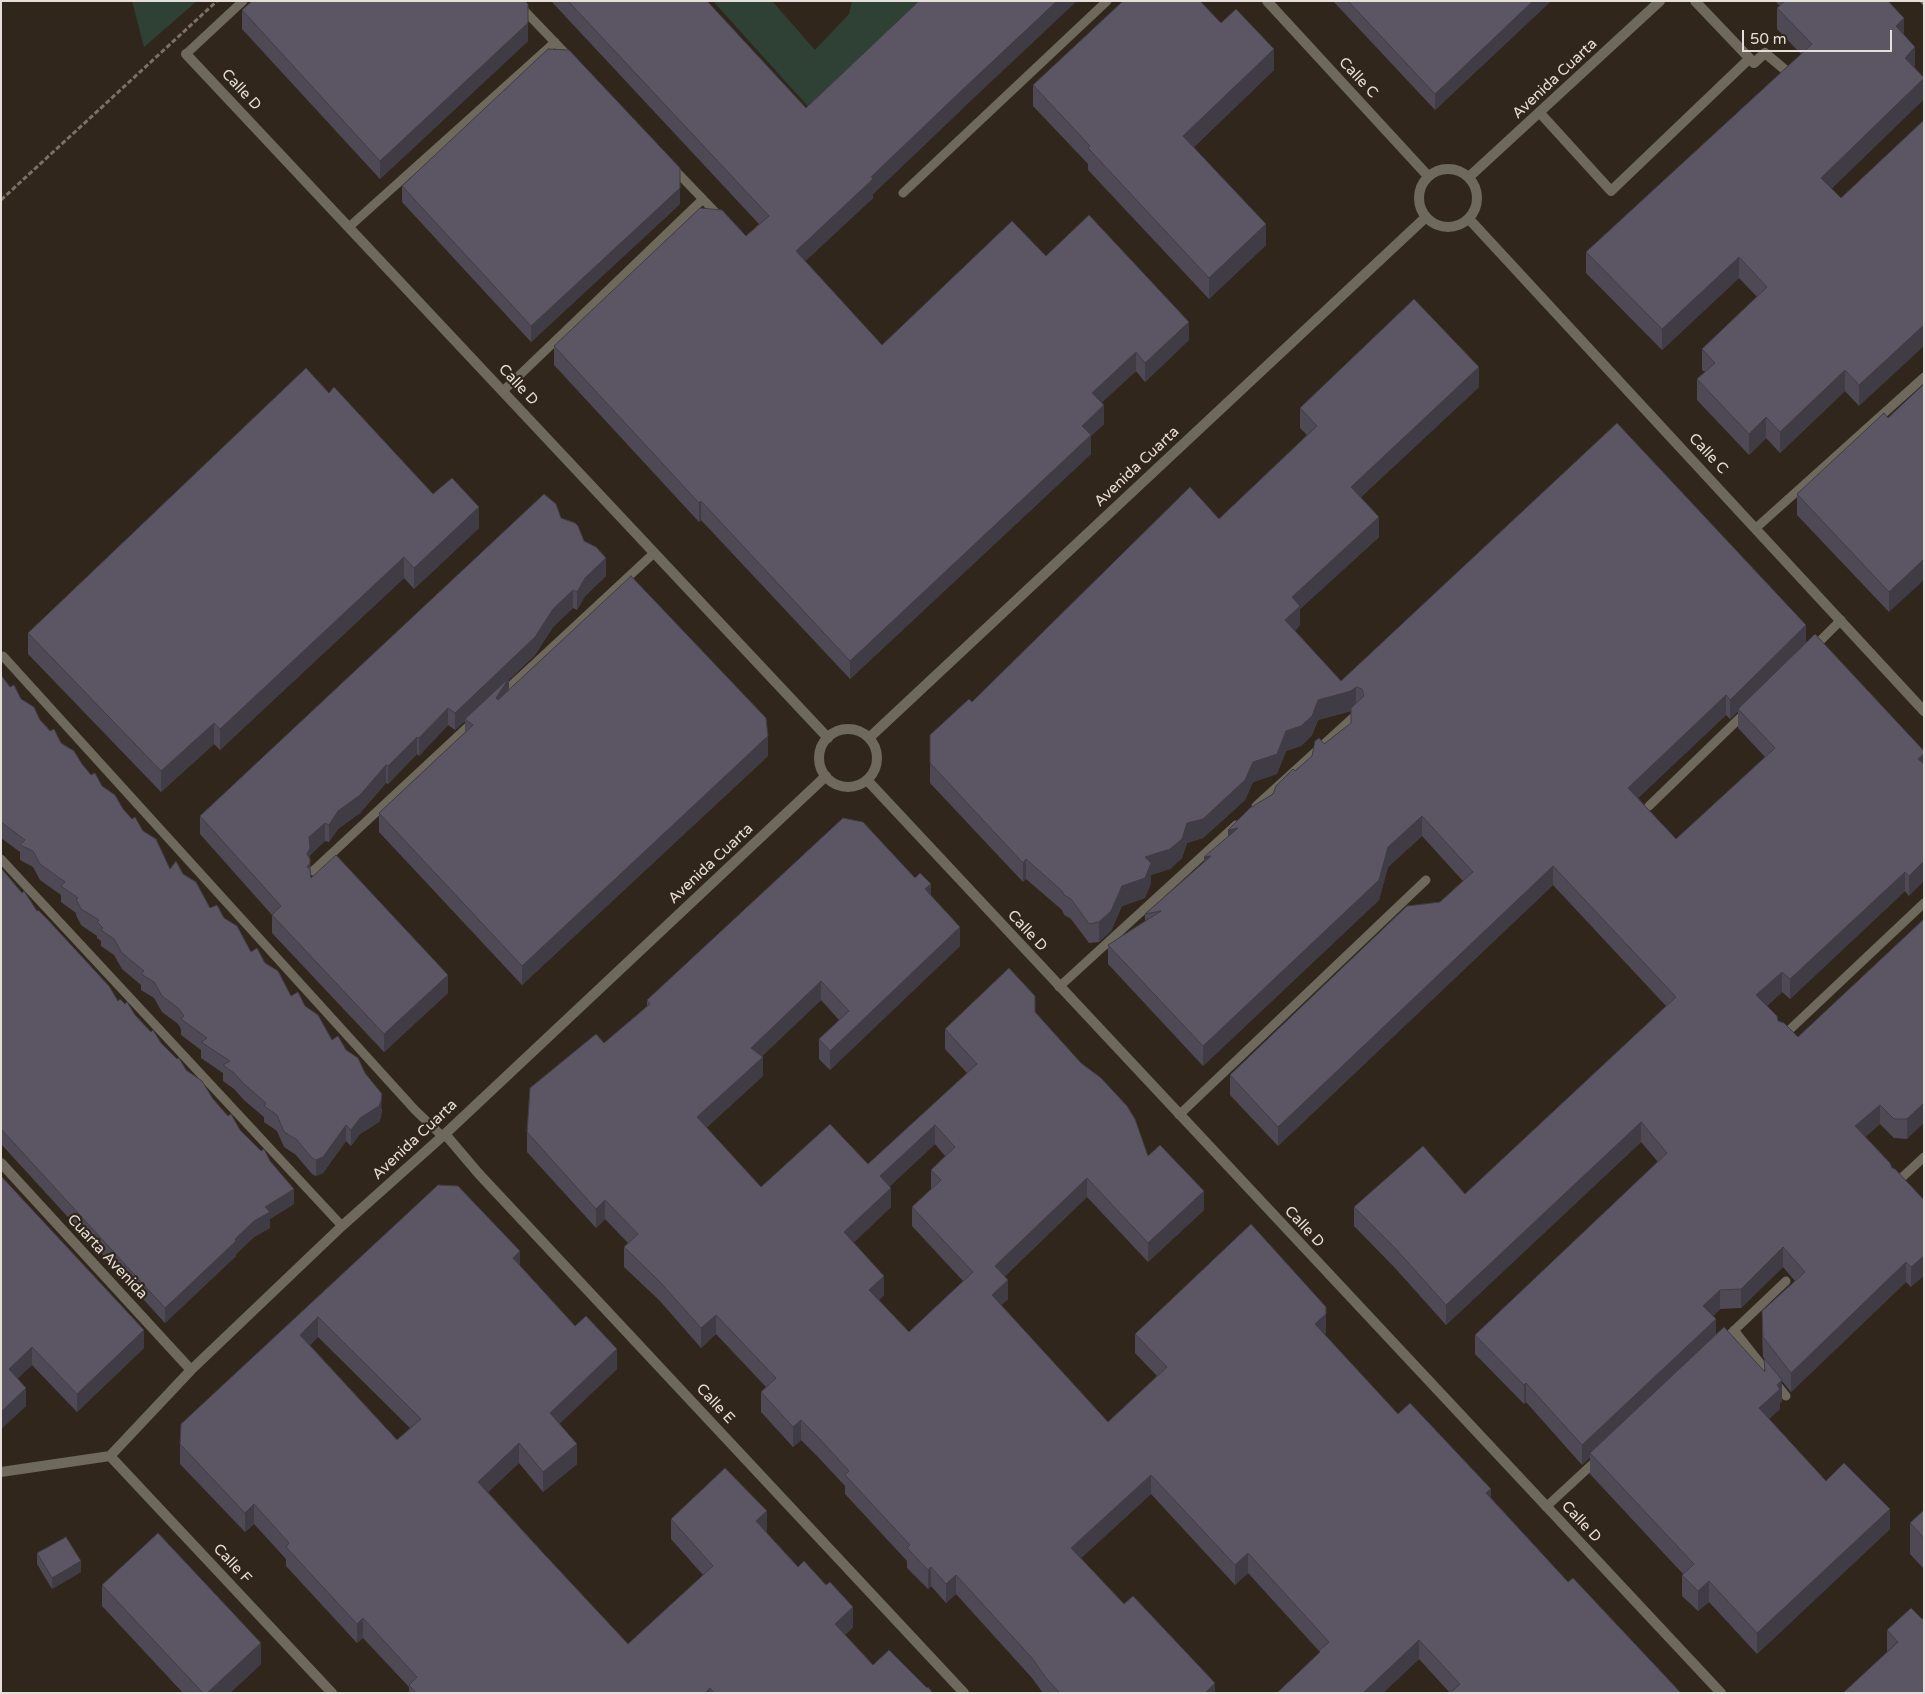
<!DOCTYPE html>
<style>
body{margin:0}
#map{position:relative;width:1925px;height:1694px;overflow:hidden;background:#31261b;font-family:"Varela Round",sans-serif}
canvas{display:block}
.frame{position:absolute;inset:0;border:2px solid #e6ded8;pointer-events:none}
.scale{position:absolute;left:1742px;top:30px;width:150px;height:22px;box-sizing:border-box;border:2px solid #e6ded8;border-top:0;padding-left:6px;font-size:15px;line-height:18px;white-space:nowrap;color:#e6ded8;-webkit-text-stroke:4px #31261b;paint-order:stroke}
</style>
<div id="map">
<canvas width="1925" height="1694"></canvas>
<div class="frame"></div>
<div class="scale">50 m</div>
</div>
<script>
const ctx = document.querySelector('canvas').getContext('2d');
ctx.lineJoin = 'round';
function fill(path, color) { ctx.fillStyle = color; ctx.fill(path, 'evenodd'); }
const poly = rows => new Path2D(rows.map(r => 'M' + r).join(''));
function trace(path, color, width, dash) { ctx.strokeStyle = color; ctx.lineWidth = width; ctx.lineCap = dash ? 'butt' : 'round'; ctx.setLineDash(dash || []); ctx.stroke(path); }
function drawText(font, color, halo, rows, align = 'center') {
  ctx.font = font + ' "Varela Round",sans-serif'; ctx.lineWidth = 4.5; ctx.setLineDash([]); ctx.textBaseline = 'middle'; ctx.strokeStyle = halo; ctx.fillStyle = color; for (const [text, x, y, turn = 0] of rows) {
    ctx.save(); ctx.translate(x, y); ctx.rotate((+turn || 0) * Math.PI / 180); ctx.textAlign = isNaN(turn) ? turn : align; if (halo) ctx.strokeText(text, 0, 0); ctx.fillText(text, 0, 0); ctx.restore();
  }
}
const green = poly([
 [132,1,197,1,144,47],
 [713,1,772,1,815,50,849,14,852,1,931,1,813,112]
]);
const path = poly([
 [1921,1,1924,4],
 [1,200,217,1]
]);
const service = poly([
 [521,7,569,57],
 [186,54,243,1],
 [672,167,720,217],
 [903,193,1107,1],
 [349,227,555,42],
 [503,391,703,199],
 [1756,528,1924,377],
 [1813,648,1841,620],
 [1,657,3,656,415,1110,441,1135],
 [500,696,654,553],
 [1256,806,1358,713],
 [1649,806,1746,712],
 [1,859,342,1226],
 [313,871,473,722],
 [1059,987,1236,825],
 [1783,1036,1924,903],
 [1179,1115,1426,880],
 [1896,1183,1924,1157],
 [1734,1330,1786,1396],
 [1723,1341,1786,1281],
 [1546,1507,1599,1458]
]);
const minor = poly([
 [1267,1,1428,176],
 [1695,1,1754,63,1765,53,1790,74],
 [186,54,828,738],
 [1540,113,1611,191,1749,59],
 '1419 198a29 29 0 1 1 58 0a29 29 0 1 1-58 0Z',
 [1469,177,1660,1],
 [1469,219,1924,711],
 '819 758a29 29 0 1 1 58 0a29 29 0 1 1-58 0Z',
 [869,738,1426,217],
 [867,780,1721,1693],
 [445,1134,479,1174,964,1693],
 [1,1163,191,1370],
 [110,1456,332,1693],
 [1,1472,110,1456,191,1370,342,1226,445,1134,826,776]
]);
const wall = poly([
 [551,1,707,1,806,108,960,111,873,194,873,198,805,261,882,345,1046,256,1189,340,1145,382,1136,371,1101,403,1104,424,1091,436,1091,454,850,679,701,520,699,522,554,365,554,346,746,236,759,224],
 [1333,1,1551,1,1435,110],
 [1775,1,1888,1,1904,35,1915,68,1924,77,1924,99,1831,189,1841,198,1924,120,1859,406,1845,391,1780,453,1766,438,1749,455,1697,400,1697,379,1705,372,1702,370,1702,349,1757,297,1739,278,1662,350,1586,273,1586,252,1801,54,1777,29,1777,8,1780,6],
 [242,10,528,41,380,179,242,29],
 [1221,23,1274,70,1194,147,1266,245,1209,299,1088,170,1088,164,1033,106,1033,85],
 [402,186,680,204,531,342,402,202],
 [1924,384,1889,612,1797,515,1797,494,1888,418],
 [1479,387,1361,497,1379,537,1300,609,1300,625,1295,631,1341,681,1806,642,1924,751,1909,896,1905,891,1790,999,1782,992,1767,1006,1778,1021,1798,1037,1924,919,1907,1139,1894,1138,1880,1124,1865,1137,1892,1168,1924,1200,1911,1287,1906,1282,1791,1392,1782,1381,1782,1401,1780,1403,1780,1409,1769,1419,1826,1481,1890,1529,1757,1654,1709,1602,1698,1611,1682,1596,1682,1575,1683,1574,1590,1474,1590,1457,1582,1465,1526,1402,1524,1404,1475,1354,1475,1335,1658,1162,1641,1142,1446,1325,1395,1268,1354,1226,1354,1207,1465,1194,1666,1006,1553,885,1278,1146,1230,1095,1230,1075,1440,902,1463,881,1422,836,1388,867,1379,900,1203,1066,1108,964,1108,945,1145,921,1145,914,1204,862,1228,837,1295,771,1312,756,1324,744,1351,723,1351,711,1318,720,1312,735,1301,746,1286,751,1277,774,1253,782,1245,800,1203,838,1187,843,1182,858,1170,869,1151,875,1151,883,1145,898,1122,906,1111,931,1099,942,1089,943,1071,919,1064,915,1062,910,1026,879,1023,882,930,783,930,735,972,702,1219,519,1307,435,1300,428,1300,408],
 [1738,711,1738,728,1765,757,1676,839,1638,798,1726,715,1730,719],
 [1783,1267,1795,1281,1762,1311,1762,1331,1763,1357,1764,1358,1764,1371,1716,1335,1713,1316,1720,1309,1741,1308],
 [329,393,433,494,479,528,414,589,404,578,220,750,214,744,161,792,28,654,28,633],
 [584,541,606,576,585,596,577,610,573,608,553,627,535,655,509,680,509,690,768,756,522,985,379,832,379,813,465,732,465,721,455,730,448,725,419,756,417,754,388,784,386,783,360,813,338,829,329,842,325,841,310,855,311,878,448,993,384,1052,272,933,272,915,200,834,200,816],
 [1,675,10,687,143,831,170,869,183,874,210,908,224,918,251,952,265,963,291,996,305,1006,332,1040,346,1050,365,1073,382,1110,381,1117,379,1122,360,1134,351,1146,346,1141,323,1173,316,1176,312,1174,296,1155,284,1147,277,1131,264,1122,264,1117,244,1100,234,1089,223,1081,223,1073,201,1058,201,1050,181,1035,181,1029,178,1024,162,1012,154,998,141,990,141,985,122,969,114,955,101,946,101,941,97,938,97,936,81,925,76,915,76,913,61,902,61,895,40,880,33,867,20,860,20,852,1,838],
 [1,868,37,911,118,1001,135,1015,213,1099,240,1130,270,1161,294,1204,270,1219,270,1228,254,1237,236,1254,236,1256,165,1323,1,1144],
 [931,895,960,946,830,1070,819,1059,819,1039,839,1020,821,1000,762,1056,763,1076,706,1128,761,1187,868,1164,967,1073,945,1049,945,1029,1035,1012,1148,1156,1204,1210,1148,1262,1087,1197,1005,1276,1008,1299,1001,1305,1108,1422,1157,1376,1135,1353,1135,1334,1326,1333,1324,1335,1398,1414,1491,1498,1568,1582,1450,1693,1419,1659,1383,1693,1277,1693,1319,1654,1319,1651,1248,1573,1235,1585,1151,1494,1081,1558,1124,1604,1215,1693,1043,1693,1032,1678,956,1594,946,1603,931,1586,928,1589,907,1568,907,1561,845,1494,845,1486,818,1457,801,1440,793,1447,761,1412,761,1392,766,1387,716,1334,701,1348,660,1301,624,1267,624,1247,628,1243,605,1219,596,1228,527,1152,527,1132,604,1043,647,1006,647,1000],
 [935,1144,945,1156,931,1170,931,1189,912,1207,912,1226,963,1281,909,1332,879,1300,884,1295,853,1243,891,1207,890,1186],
 [1,1176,144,1348,77,1412,32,1365,17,1378,26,1406,1,1429],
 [438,1185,520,1266,575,1326,617,1369,559,1424,577,1464,543,1492,519,1463,488,1492,544,1554,628,1644,703,1575,671,1539,671,1519,767,1531,766,1532,853,1627,845,1635,873,1665,927,1688,933,1693,409,1693,409,1687,363,1638,357,1643,286,1566,286,1559,254,1524,245,1532,180,1464,180,1444],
 [318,1337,410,1428,397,1440,310,1345],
 [1924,1510,1924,1569,1910,1554,1910,1523],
 [37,1553,81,1572,52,1589,37,1564],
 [102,1585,261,1664,230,1693,183,1693,102,1606],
 [1922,1619,1887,1652,1887,1630]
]);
const shadedWall = poly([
 [1057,1,1077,1,960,111,873,194,873,198,796,270,796,251,871,177,960,92],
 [1533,1,1551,1,1435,110,1435,94],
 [1904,18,1904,39,1896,26],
 [528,23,528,41,380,179,380,161],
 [1915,47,1915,68,1905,79,1905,58],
 [1274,49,1274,70,1183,157,1183,136],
 [1924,78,1924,99,1821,199,1821,178],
 [680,188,680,204,531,342,531,326],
 [1266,224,1266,245,1209,299,1209,278],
 [1739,257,1739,278,1662,350,1662,329],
 [1189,322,1189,340,1145,382,1145,363],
 [1924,325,1924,346,1859,406,1859,385],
 [1136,352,1136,371,1092,411,1092,393],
 [1479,367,1479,387,1351,506,1351,487],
 [1845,370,1845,391,1780,453,1780,432],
 [1104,405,1104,424,1091,436,1091,454,850,679,850,661,1082,426],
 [1766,417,1766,438,1749,455,1749,434],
 [701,501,701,520,699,522,699,503],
 [479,507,479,528,414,589,414,568],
 [1379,517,1379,537,1300,609,1300,625,1285,640,1285,620,1292,597],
 [404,557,404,578,220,750,220,729],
 [606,558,606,576,585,596,577,610,577,592,585,578],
 [1924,559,1924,580,1889,612,1889,592],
 [573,590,573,608,553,627,535,655,509,680,509,697,465,719,465,721,455,730,455,713,553,609],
 [1806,625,1806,645,1738,709,1738,711,1730,719,1730,700],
 [1356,687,1356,707,1351,711,1318,720,1312,735,1301,746,1286,751,1277,774,1253,782,1245,800,1203,838,1187,843,1182,858,1170,869,1151,875,1151,883,1145,898,1122,906,1111,931,1099,942,1099,922,1122,886,1145,857,1187,823,1318,700],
 [1726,695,1726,715,1628,807,1628,788],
 [448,708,448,725,419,756,419,738],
 [214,723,214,744,161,792,161,771],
 [768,736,768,756,522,985,522,966],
 [417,737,417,754,388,784,388,766],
 [1924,754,1924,773,1918,759],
 [386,765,386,783,360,813,338,829,329,842,329,825,338,811],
 [1422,816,1422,836,1388,867,1379,900,1203,1066,1203,1046,1388,847],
 [325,823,325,841,310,855,310,881,307,885,307,854,309,837],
 [1238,828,1228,850,1228,830],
 [1211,856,1204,877,1204,857],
 [1026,859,1026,879,1023,882,1023,863],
 [1924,861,1924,881,1909,896,1909,876],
 [1553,866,1553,885,1278,1146,1278,1127],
 [1905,872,1905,891,1790,999,1790,979],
 [931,884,931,903,925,889],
 [960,927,960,946,830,1070,830,1051],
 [1782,972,1782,992,1756,1015,1756,995],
 [448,975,448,993,384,1052,384,1034],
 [821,981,821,1000,751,1067,751,1048],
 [763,1057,763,1076,697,1136,697,1117],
 [382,1094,381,1117,379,1122,360,1134,351,1146,351,1130,360,1118],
 [1924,1103,1924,1123,1907,1139,1907,1119],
 [1880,1105,1880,1124,1855,1146,1855,1126],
 [1641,1122,1641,1142,1446,1325,1446,1305],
 [346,1125,346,1141,323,1173,316,1176,316,1160],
 [935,1125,935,1144,880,1195,880,1176],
 [1087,1178,1087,1197,995,1285,995,1266],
 [891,1188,891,1207,844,1252,844,1232],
 [294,1189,294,1204,270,1219,270,1228,254,1237,236,1254,236,1256,165,1323,165,1308,235,1239,265,1207],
 [1204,1191,1204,1210,1148,1262,1148,1243],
 [605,1200,605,1219,596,1228,596,1209],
 [1783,1247,1783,1267,1741,1308,1741,1289],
 [520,1251,520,1271,513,1258],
 [1924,1256,1924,1276,1911,1287,1911,1267],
 [1906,1262,1906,1282,1791,1392,1791,1373],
 [884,1276,884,1295,869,1309,869,1290],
 [1008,1280,1008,1299,992,1314,992,1295],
 [1720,1290,1720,1309,1703,1325,1703,1306],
 [1326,1314,1326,1333,1315,1344,1315,1324],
 [716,1315,716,1334,701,1348,701,1328],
 [318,1317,318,1337,300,1354,300,1335],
 [1716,1319,1716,1338,1590,1453,1590,1457,1582,1465,1582,1445],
 [144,1330,144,1348,77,1412,77,1394],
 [32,1347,32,1365,9,1387,9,1369],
 [617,1349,617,1369,550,1433,550,1413],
 [1782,1380,1782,1401,1780,1403,1780,1409,1759,1428,1759,1408,1777,1385],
 [1526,1383,1526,1402,1524,1404,1524,1385],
 [26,1388,26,1406,1,1429,1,1412],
 [801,1420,801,1440,793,1447,793,1427],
 [519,1443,519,1463,478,1501,478,1482],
 [577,1444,577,1464,543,1492,543,1472],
 [1151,1475,1151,1494,1071,1567,1071,1548],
 [1491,1489,1491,1508,1486,1493],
 [254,1504,254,1524,245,1532,245,1513],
 [1890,1509,1890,1529,1757,1654,1757,1633],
 [767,1511,767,1531,756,1541,756,1521],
 [1248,1553,1248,1573,1235,1585,1235,1565],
 [81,1561,81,1572,52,1589,52,1578],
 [931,1567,931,1586,928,1589,928,1570],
 [956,1575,956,1594,946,1603,946,1584],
 [1709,1581,1709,1602,1698,1611,1698,1591],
 [853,1607,853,1627,835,1644,835,1624],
 [363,1618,363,1638,357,1643,357,1624],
 [1419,1640,1419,1659,1383,1693,1363,1693],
 [261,1643,261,1664,230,1693,207,1693],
 [1215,1683,1215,1693,1205,1693],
 [710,1688,710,1693,705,1693]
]);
const building = poly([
 [252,1,525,1,528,4,528,23,380,161,242,10,252,1],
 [568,1,707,1,806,108,919,1,1057,1,960,92,871,177,873,179,796,251,882,345,1012,221,1046,256,1089,215,1189,322,1145,363,1136,352,1092,393,1104,405,1082,426,1091,435,850,661,701,501,699,503,554,346,700,208,722,210,746,236,769,216,568,1],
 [1123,1,1200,1,1221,23,1236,9,1274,49,1183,136,1266,224,1209,278,1088,148,1090,146,1033,85,1123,1],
 [1348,1,1533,1,1435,94,1348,1],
 [1785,1,1888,1,1904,18,1896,26,1915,47,1905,58,1924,78,1821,178,1841,198,1924,120,1924,325,1859,385,1845,370,1780,432,1766,417,1749,434,1697,379,1715,363,1702,349,1767,287,1739,257,1662,329,1586,252,1812,44,1777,8,1785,1],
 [548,49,569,50,680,168,680,188,531,326,402,186,548,49],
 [1414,299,1479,367,1351,487,1379,517,1292,597,1300,606,1285,620,1341,681,1617,423,1806,625,1730,700,1726,695,1628,788,1676,839,1775,748,1738,709,1815,634,1924,751,1924,754,1918,759,1924,764,1924,861,1909,876,1905,872,1790,979,1782,972,1756,995,1777,1016,1778,1021,1784,1023,1798,1037,1924,919,1924,1103,1907,1119,1894,1119,1880,1105,1855,1126,1890,1163,1892,1168,1895,1169,1924,1200,1924,1256,1911,1267,1906,1262,1791,1373,1763,1337,1762,1311,1805,1272,1783,1247,1741,1289,1720,1290,1703,1306,1716,1319,1582,1445,1526,1383,1524,1385,1475,1335,1667,1153,1641,1122,1446,1305,1395,1248,1354,1207,1423,1146,1465,1194,1676,997,1553,866,1278,1127,1230,1075,1407,906,1440,902,1473,872,1422,816,1388,847,1379,880,1203,1046,1108,945,1161,911,1145,914,1211,856,1204,857,1238,828,1228,830,1250,808,1273,794,1276,786,1293,769,1295,771,1312,756,1315,741,1319,738,1324,744,1351,723,1351,708,1364,696,1362,689,1356,687,1351,691,1318,700,1312,716,1301,726,1286,731,1277,754,1253,762,1245,780,1203,819,1187,823,1182,839,1170,849,1145,857,1151,863,1145,878,1122,886,1111,911,1099,922,1089,924,1071,899,1064,895,1062,891,1026,859,1023,863,930,763,930,735,969,699,972,702,1190,487,1219,519,1317,426,1300,408,1414,299],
 [306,368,329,393,334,387,433,494,452,478,479,507,414,568,404,557,220,729,214,723,161,771,28,633,306,368],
 [1924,384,1924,559,1889,592,1797,494,1884,413,1888,418,1924,384],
 [544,494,556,504,561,518,575,523,578,526,584,541,596,547,606,558,585,578,577,592,573,590,553,609,535,637,455,713,448,708,419,738,417,737,388,766,386,765,360,795,338,811,329,825,325,823,309,837,310,848,307,854,310,859,310,863,307,867,310,869,311,878,336,855,448,975,384,1034,272,915,281,906,200,816,544,494],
 [631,576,766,718,768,736,522,966,379,813,473,725,465,719,509,678,496,698,498,700,631,576],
 [1,675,10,687,14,685,21,699,34,707,40,720,50,731,54,729,61,743,74,751,82,764,91,775,95,773,102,786,115,795,123,809,132,819,135,817,143,831,156,839,170,869,176,861,183,874,196,882,210,908,217,905,224,918,237,926,251,952,257,948,265,963,278,971,291,996,298,992,305,1006,318,1015,332,1040,338,1036,346,1050,358,1058,365,1073,382,1094,381,1101,379,1106,360,1118,351,1130,346,1125,323,1157,316,1160,312,1158,296,1139,284,1132,277,1115,264,1106,266,1103,244,1084,234,1073,223,1065,230,1061,201,1042,207,1038,181,1019,184,1016,178,1008,162,996,154,982,141,974,144,971,122,953,114,939,101,930,103,928,97,922,99,920,81,909,76,899,78,898,61,886,65,882,40,864,33,851,20,845,25,840,1,822,1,675],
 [843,818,863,822,915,878,920,873,931,884,925,889,960,927,830,1051,819,1039,849,1011,821,981,751,1048,763,1057,697,1117,761,1187,830,1124,868,1164,977,1064,945,1029,1009,968,1035,996,1035,1012,1081,1063,1101,1078,1127,1106,1135,1119,1148,1156,1160,1145,1204,1191,1148,1243,1087,1178,995,1266,1008,1280,992,1295,1108,1422,1167,1367,1135,1334,1251,1224,1326,1307,1326,1314,1315,1324,1398,1414,1410,1403,1491,1489,1486,1493,1568,1582,1573,1578,1681,1693,1450,1693,1460,1684,1419,1640,1363,1693,1277,1693,1320,1652,1319,1651,1329,1642,1248,1553,1235,1565,1151,1475,1071,1548,1124,1604,1133,1596,1215,1683,1205,1693,1060,1693,1046,1678,1032,1658,956,1575,946,1584,931,1567,928,1570,907,1548,910,1545,845,1475,849,1471,818,1437,801,1420,793,1427,761,1392,776,1378,716,1315,701,1328,660,1282,624,1247,638,1234,605,1200,596,1209,527,1132,530,1088,596,1034,604,1043,650,1004,647,1000,843,818],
 [935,1125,955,1147,931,1170,941,1180,912,1207,973,1272,909,1332,869,1290,884,1276,844,1232,891,1188,880,1176,935,1125],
 [1,868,22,893,24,891,37,911,38,910,48,920,109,986,118,1001,120,999,125,1004,127,1002,135,1015,151,1032,153,1030,161,1043,177,1059,179,1058,186,1070,202,1081,213,1099,228,1116,231,1114,240,1130,261,1151,264,1149,270,1161,294,1189,265,1207,270,1212,254,1221,235,1239,236,1241,165,1308,1,1129,1,868],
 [1,1176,144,1330,77,1394,32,1347,9,1369,26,1388,1,1412,1,1176],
 [438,1185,458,1186,520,1251,513,1258,575,1326,586,1316,617,1349,550,1413,577,1444,543,1472,519,1443,478,1482,544,1554,628,1644,713,1566,671,1519,725,1468,767,1511,756,1521,775,1542,798,1567,804,1561,826,1585,830,1582,853,1607,835,1624,873,1665,889,1650,927,1688,928,1687,933,1693,714,1693,710,1688,705,1693,416,1693,409,1685,417,1677,363,1618,357,1624,286,1547,289,1543,254,1504,245,1513,180,1444,181,1424,438,1185],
 [318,1317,421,1419,397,1440,300,1335,318,1317],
 [1724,1327,1765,1372,1764,1358,1782,1380,1777,1385,1780,1389,1759,1408,1826,1481,1844,1463,1890,1509,1757,1633,1709,1581,1698,1591,1682,1575,1694,1564,1590,1453,1724,1327],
 [1924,1510,1924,1538,1910,1523,1924,1510],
 [158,1533,261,1643,207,1693,203,1693,102,1585,158,1533],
 [66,1537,81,1561,52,1578,37,1553,66,1537],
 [1911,1608,1922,1619,1924,1618,1924,1693,1843,1693,1898,1642,1887,1630,1911,1608]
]);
const streetNames = [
 ["Calle C",1358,78,47],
 ["Avenida Cuarta",1555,79,-43],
 ["Calle D",241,90,47],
 ["Calle D",518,385,47],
 ["Calle C",1708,454,47],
 ["Avenida Cuarta",1137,467,-43],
 ["Avenida Cuarta",711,864,-43],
 ["Calle D",1027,931,47],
 ["Avenida Cuarta",415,1140,-43],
 ["Calle D",1304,1227,47],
 ["Cuarta Avenida",107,1257,47],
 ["Calle E",715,1404,47],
 ["Calle D",1581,1522,47],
 ["Calle F",232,1564,47]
];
fill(green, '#2f4135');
trace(path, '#7b7168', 3, [5, 2.5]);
trace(service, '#6e685d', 9);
trace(minor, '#6e685d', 10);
fill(wall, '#4f4955');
fill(shadedWall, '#403c45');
fill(building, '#5c5563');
trace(building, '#403c45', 1);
drawText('15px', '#e6ded8', '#31261b', streetNames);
</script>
